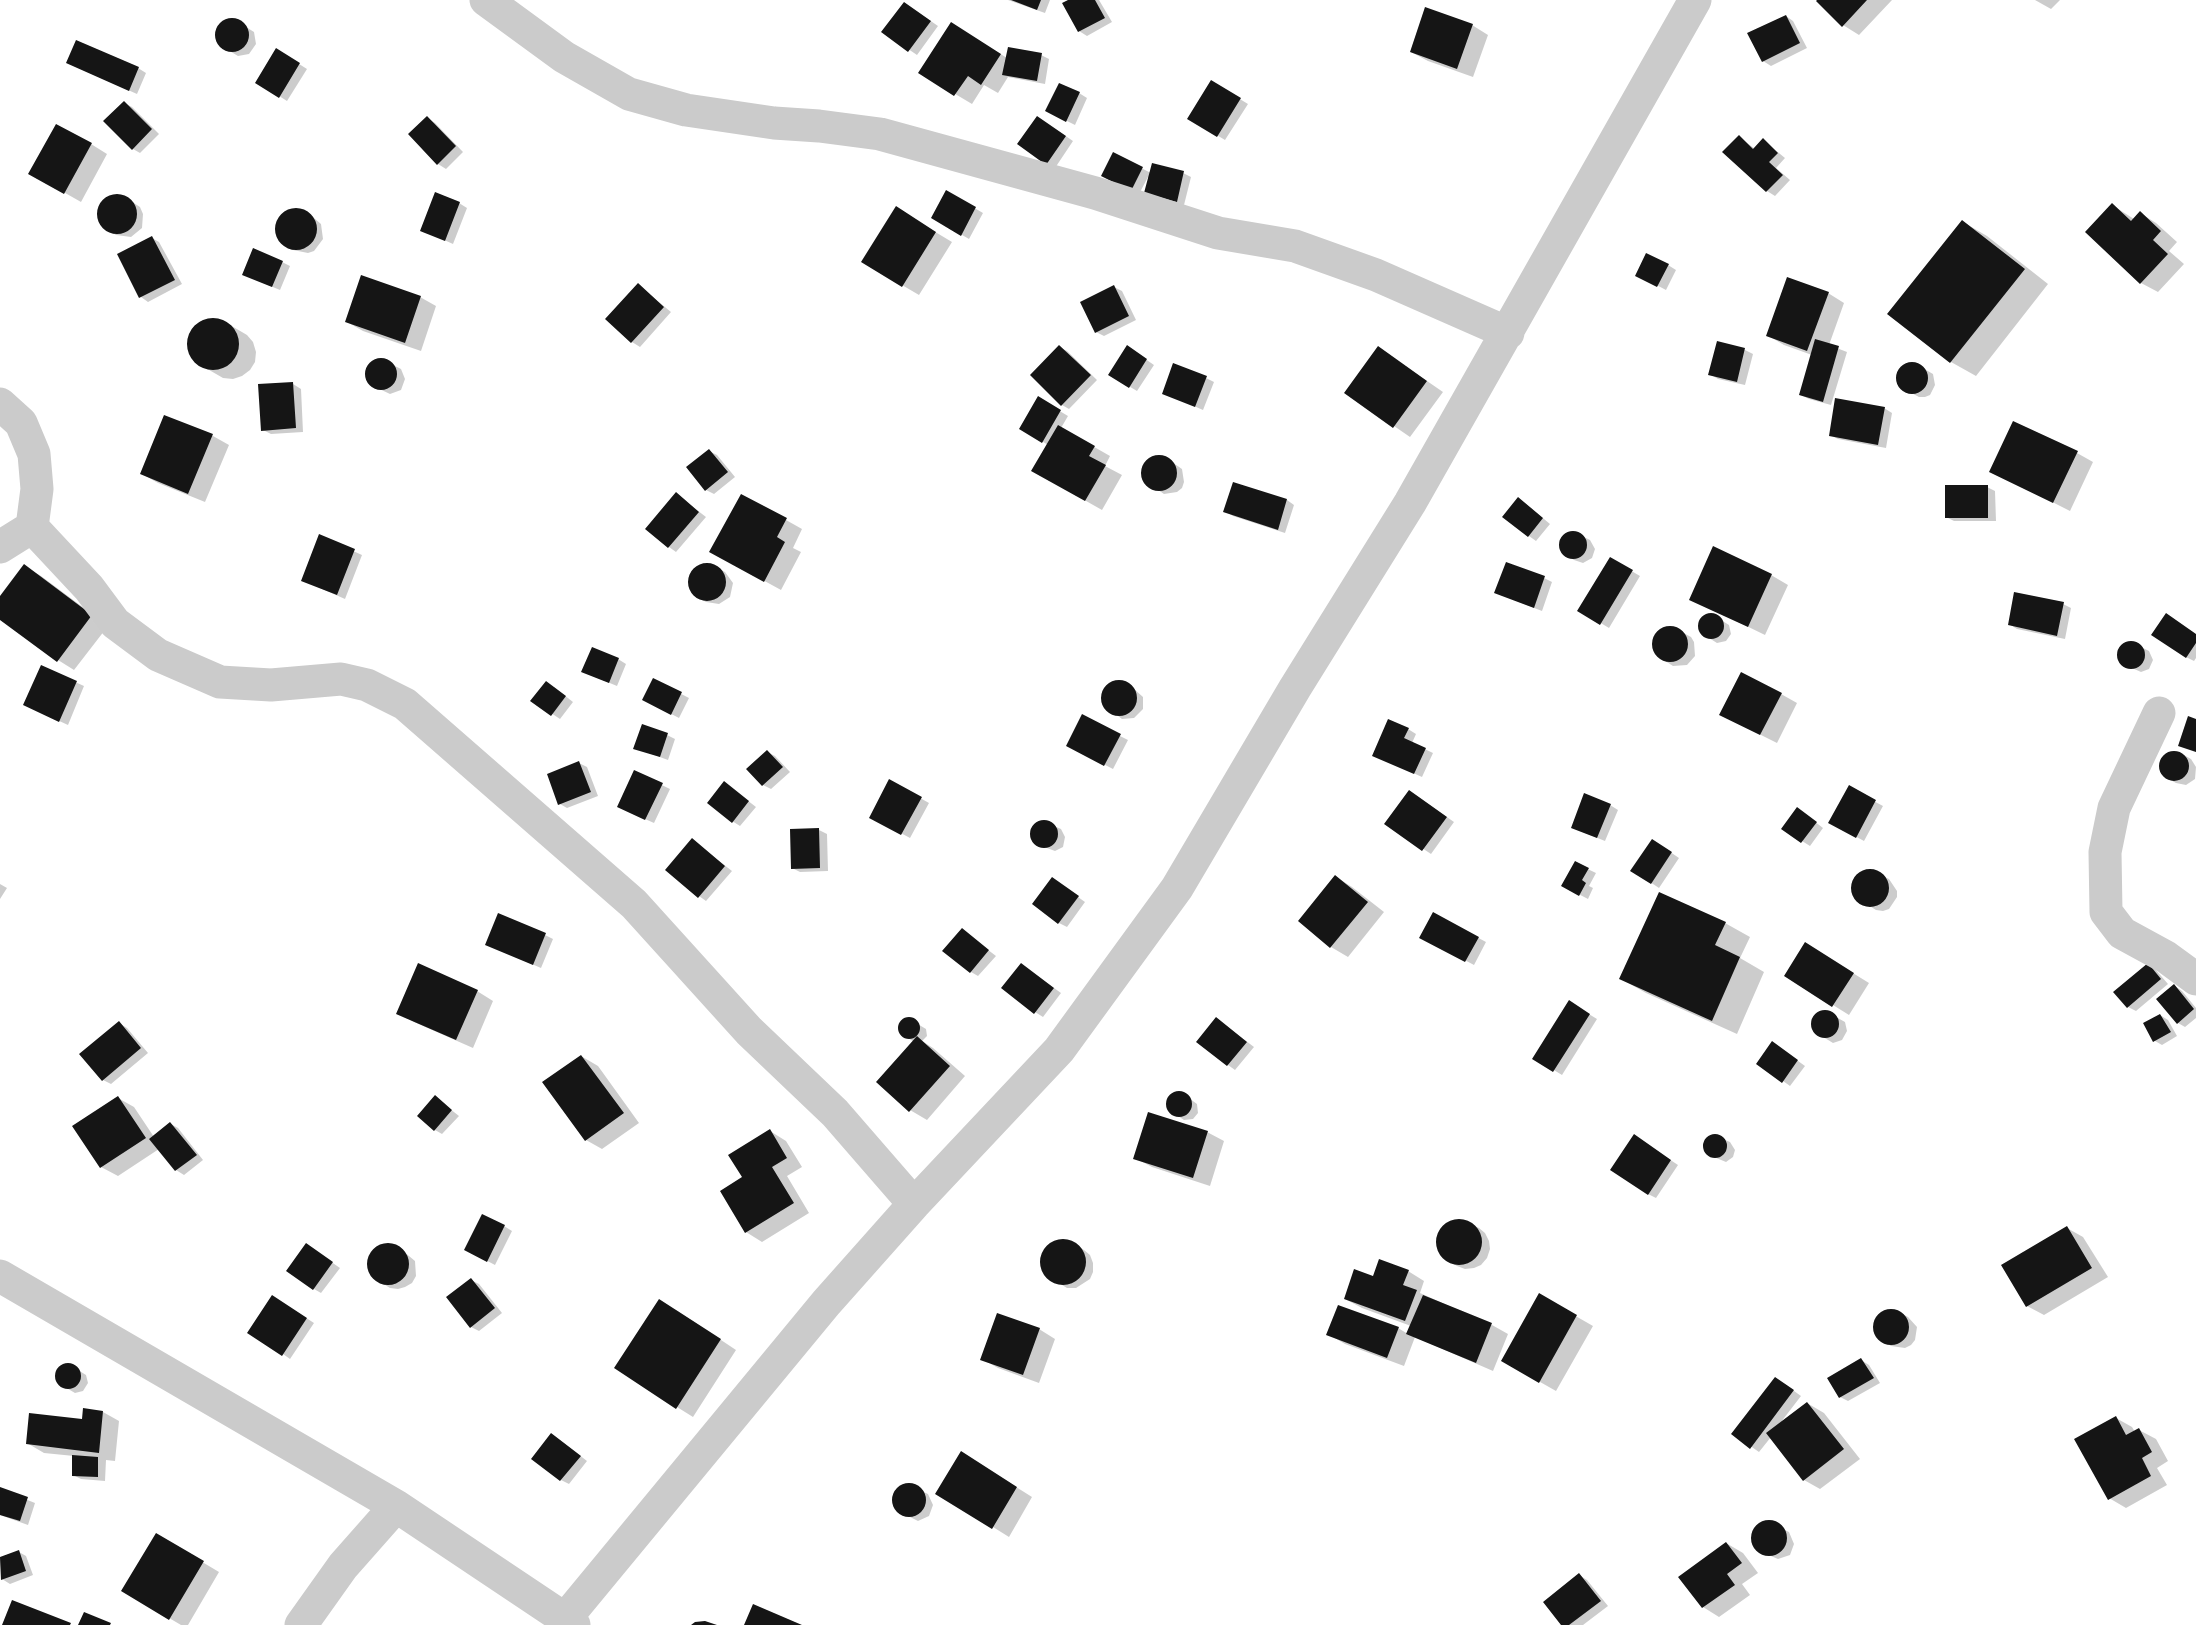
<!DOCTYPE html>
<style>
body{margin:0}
canvas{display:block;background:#fff}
</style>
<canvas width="2196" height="1625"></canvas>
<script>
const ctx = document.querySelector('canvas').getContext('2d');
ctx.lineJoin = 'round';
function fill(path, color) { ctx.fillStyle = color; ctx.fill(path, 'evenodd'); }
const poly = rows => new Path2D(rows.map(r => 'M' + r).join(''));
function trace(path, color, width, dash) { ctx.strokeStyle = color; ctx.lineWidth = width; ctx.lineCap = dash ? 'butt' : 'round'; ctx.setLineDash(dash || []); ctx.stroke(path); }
const shadow = poly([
 [1008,0,1050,0,1045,13],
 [1071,0,1099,0,1112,22,1087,36,1079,31],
 [1819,0,1892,0,1859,35,1843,25],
 [2035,0,2060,0,2051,9],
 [912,8,938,26,917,55,883,32],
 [1786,16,1793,21,1807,48,1771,66,1763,61],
 [235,20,254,32,256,44,249,54,238,56,218,44,216,32,223,22],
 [1472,25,1488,35,1473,77,1428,61,1411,52],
 [968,34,1007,58,1041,55,1049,59,1045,84,1008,77,998,93,984,85,972,104,920,73],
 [277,50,307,69,287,101,257,82],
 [67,63,138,68,146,73,137,94],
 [1212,82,1248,104,1225,140,1190,119],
 [1079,93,1087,98,1075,125,1055,115],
 [124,103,132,107,159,134,140,153,133,149],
 [427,118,435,123,463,152,446,169,438,164],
 [1045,122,1073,141,1055,168,1019,144],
 [1739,137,1755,149,1763,140,1785,158,1776,168,1790,180,1775,196,1767,191,1724,152],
 [91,144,107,154,81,202,30,173],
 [1113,154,1151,173,1183,173,1191,177,1184,205,1153,197,1148,177,1139,194,1110,180],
 [947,192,983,213,969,239,933,218],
 [111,196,126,198,140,207,143,214,142,228,131,237,116,235,108,230,99,219,100,205],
 [459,203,467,208,453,244,422,230],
 [2112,205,2134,219,2140,213,2156,223,2177,242,2169,251,2184,264,2158,292,2141,283],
 [292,210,308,213,321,224,323,239,314,251,308,253,293,250,279,239,277,224,285,212],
 [912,218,952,242,919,295,902,285],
 [1963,222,1987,236,2048,284,1976,376,1951,362,1889,314],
 [152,238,159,242,182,284,148,302,141,297],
 [282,262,290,266,280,290,244,275],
 [1668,265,1676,270,1666,290,1645,279],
 [638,285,671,312,640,347,632,342,607,319],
 [1114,287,1122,291,1136,320,1104,336,1096,332],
 [1828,293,1844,303,1829,345,1847,352,1831,405,1809,399,1801,395,1812,355,1784,345,1767,335],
 [420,297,436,306,421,351,363,331,347,322],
 [211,319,220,320,230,325,247,335,253,342,256,352,255,362,250,370,242,376,233,379,223,378,197,363,191,355,188,345,189,336,194,328,201,321],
 [1718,343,1745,350,1753,354,1745,385,1718,379,1710,374],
 [1059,347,1067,351,1097,380,1069,409,1062,405],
 [1379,348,1443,392,1410,437,1346,393],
 [1135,352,1154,365,1137,391,1110,375],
 [381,359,401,369,405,379,401,390,390,394,371,385,366,375,371,364],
 [1914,363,1933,374,1935,385,1930,395,1925,397,1919,397,1900,387,1897,376,1903,366],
 [1206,378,1214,382,1203,410,1164,393],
 [293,384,301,389,303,432,271,434,263,430],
 [1038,398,1068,416,1061,428,1110,456,1105,466,1122,475,1102,510,1033,471,1048,445,1021,428],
 [1884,408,1892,413,1886,448,1838,439,1830,435],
 [165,417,213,436,229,445,205,502,158,483,142,474],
 [709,451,717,455,735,477,714,494,706,490,688,467],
 [2077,453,2093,462,2070,511,1991,471],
 [1156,456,1163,456,1182,469,1184,482,1182,488,1177,492,1164,494,1145,481,1143,469,1150,458],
 [1987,487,1995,491,1996,521,1954,521,1946,517],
 [676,494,706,517,676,552,669,547],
 [1287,500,1294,505,1285,533,1233,516,1225,511],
 [1526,504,1550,524,1536,541,1529,536],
 [786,520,802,529,793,548,801,552,781,590,728,561],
 [1572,531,1590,540,1595,549,1592,558,1583,563,1574,560,1561,551,1560,546,1563,537],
 [320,536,362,555,345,599,311,584],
 [1611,559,1640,576,1609,628,1579,610],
 [703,565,717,568,725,572,733,583,730,597,719,604,706,602,697,597,689,586,692,572],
 [24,566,41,576,108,626,74,670,58,660,0,618,0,598],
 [1771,575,1788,585,1765,635,1691,599],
 [1544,578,1552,582,1542,611,1496,593],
 [2063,604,2071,608,2065,639,2017,629,2009,624],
 [1713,615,1729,625,1731,634,1726,641,1717,643,1701,633,1700,624,1705,617],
 [1669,627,1676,629,1691,637,1694,642,1695,656,1687,665,1673,666,1659,657,1655,652,1654,639,1663,629],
 [2196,635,2196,658,2194,661,2186,657],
 [2131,642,2149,651,2153,660,2149,669,2141,672,2123,664,2119,655,2123,646],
 [618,659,626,664,617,686,583,672],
 [42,667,84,686,68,725,33,709],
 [654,680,689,698,679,718,652,704],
 [1118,682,1133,688,1143,697,1143,709,1134,718,1122,719,1104,705,1104,692,1106,687],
 [554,687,573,702,560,719,533,701],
 [1781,694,1797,703,1777,743,1737,723],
 [1408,729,1416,734,1412,743,1433,753,1422,777,1382,759],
 [667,735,675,739,668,760,635,748],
 [1120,736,1128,740,1113,769,1076,750],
 [767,752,775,756,790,772,771,789,763,785,748,770],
 [2172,752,2182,754,2191,759,2196,767,2195,779,2186,785,2176,783,2167,778,2161,769,2163,758],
 [579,763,587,767,598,796,567,808,560,804],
 [635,772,670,789,654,823,627,811],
 [890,781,929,803,910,838,871,817],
 [725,783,756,807,740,826,732,821],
 [1849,788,1883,806,1864,841,1831,823],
 [1417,796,1454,822,1431,854,1386,824],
 [1610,805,1618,810,1605,841,1580,831],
 [1805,814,1823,828,1810,846,1802,841],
 [1042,821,1061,829,1065,837,1063,847,1055,851,1036,844,1031,836,1034,826],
 [792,830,819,830,827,834,828,871,800,872,792,868],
 [692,840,732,871,706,901,699,896],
 [1660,845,1679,858,1659,888,1632,870],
 [1575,863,1596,873,1589,886,1593,888,1588,899,1563,886],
 [1874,872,1889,879,1897,891,1897,897,1889,909,1883,911,1876,910,1868,905,1856,898,1853,892,1853,885,1861,874],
 [1336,877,1352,887,1384,912,1348,957,1331,947,1300,921],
 [1053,879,1085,902,1067,927,1059,923],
 [0,884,7,888,0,899],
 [1434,914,1486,942,1474,965,1421,937],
 [1725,923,1750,937,1740,958,1764,972,1737,1034,1646,993,1621,979],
 [962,930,996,956,978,976,971,972],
 [545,935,553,939,541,968,487,945],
 [1822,954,1869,983,1849,1015,1833,1005],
 [2148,965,2155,969,2168,984,2136,1011,2128,1007],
 [1029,970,1061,993,1043,1017,1035,1012],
 [2175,986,2182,991,2196,1008,2196,1018,2185,1027,2178,1023],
 [477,991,493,1001,473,1048,414,1022,398,1013],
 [1569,1002,1597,1019,1562,1075,1534,1058],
 [1827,1012,1845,1022,1847,1031,1842,1040,1833,1043,1815,1032,1813,1023,1818,1014],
 [2160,1015,2168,1020,2177,1036,2162,1045,2155,1041],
 [1217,1019,1254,1047,1235,1070,1228,1065],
 [904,1020,911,1020,926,1029,927,1036,922,1041,933,1048,965,1076,927,1120,910,1110,914,1042,901,1033,900,1026],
 [119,1023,127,1028,148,1053,111,1084,103,1080],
 [1780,1048,1805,1066,1790,1086,1783,1081],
 [581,1056,598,1066,639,1123,602,1149,586,1140],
 [1182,1093,1197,1104,1198,1113,1193,1119,1184,1120,1169,1110,1168,1101,1173,1094],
 [435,1097,459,1116,442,1134,435,1130],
 [118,1098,134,1107,154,1137,171,1124,178,1128,203,1160,184,1175,176,1170,159,1149,118,1176,101,1167],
 [770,1131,786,1141,802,1167,787,1176,809,1213,762,1242,746,1232,744,1177],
 [1207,1132,1224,1141,1210,1186,1152,1167,1135,1158],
 [1713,1135,1730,1142,1735,1150,1733,1157,1726,1162,1709,1155,1705,1148,1707,1139],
 [1642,1141,1678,1165,1656,1198,1648,1194],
 [1461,1220,1479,1228,1485,1233,1489,1241,1490,1249,1487,1258,1481,1265,1474,1268,1465,1269,1457,1266,1441,1256,1438,1248,1437,1239,1440,1231,1445,1225,1453,1221],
 [504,1226,512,1231,495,1265,474,1254],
 [2067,1228,2083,1237,2108,1277,2044,1315,2027,1306],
 [1067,1241,1084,1250,1090,1255,1093,1263,1093,1272,1090,1279,1076,1288,1067,1288,1059,1283,1045,1273,1041,1266,1045,1250,1051,1244],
 [387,1244,403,1251,415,1261,416,1276,412,1283,405,1287,398,1289,390,1288,374,1278,370,1272,368,1264,373,1250],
 [314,1250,340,1268,321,1293,314,1289],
 [1408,1271,1424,1281,1420,1293,1492,1325,1508,1334,1493,1371,1415,1337,1404,1366,1345,1344,1328,1334,1398,1328,1408,1334,1411,1326,1362,1308,1345,1299,1374,1278],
 [471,1280,479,1284,502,1313,479,1331,471,1327],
 [1539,1295,1593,1326,1556,1391,1503,1361],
 [280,1301,314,1323,290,1359,283,1354],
 [676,1310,736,1350,693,1417,677,1407],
 [1887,1310,1893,1310,1899,1312,1908,1317,1917,1327,1915,1340,1911,1345,1905,1348,1891,1346,1883,1341,1875,1331,1877,1318],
 [1039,1329,1055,1339,1039,1383,998,1368,982,1359],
 [1861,1360,1869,1365,1880,1383,1848,1401,1840,1397],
 [70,1365,86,1375,88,1383,83,1391,75,1393,58,1383,56,1374,61,1367],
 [1783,1383,1801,1396,1781,1422,1807,1403,1824,1413,1860,1459,1820,1489,1804,1480,1771,1437,1759,1452,1733,1434],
 [103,1412,119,1421,115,1461,106,1460,105,1481,81,1479,73,1475,74,1456,44,1453,27,1443],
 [2116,1418,2132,1427,2135,1432,2139,1430,2156,1439,2168,1461,2157,1468,2167,1485,2126,1508,2109,1498],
 [552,1434,587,1461,569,1484,561,1480],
 [978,1463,1032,1497,1009,1537,993,1527],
 [908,1485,928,1494,933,1505,929,1516,918,1521,898,1511,893,1500,897,1490],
 [0,1489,35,1503,28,1525,0,1515],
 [1769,1523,1789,1532,1794,1544,1790,1555,1778,1559,1757,1550,1754,1545,1753,1538,1758,1527],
 [157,1535,219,1572,188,1625,181,1625,123,1591],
 [1726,1543,1743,1553,1758,1573,1742,1584,1750,1595,1719,1617,1703,1607],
 [19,1552,26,1556,33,1575,10,1584,2,1579,0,1558],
 [1579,1575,1587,1580,1608,1606,1583,1625,1563,1625]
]);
const building = poly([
 [1011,0,1041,0,1037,10],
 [1068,0,1095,0,1105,18,1078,32,1062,3],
 [1817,0,1867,0,1842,27,1816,1],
 [904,2,931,21,908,52,881,32],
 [1425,7,1473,24,1457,69,1410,52],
 [1786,15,1800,43,1762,62,1747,33],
 '215 35a17 17 0 1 1 34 0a17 17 0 1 1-34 0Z',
 [951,22,1001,54,981,85,968,76,954,96,918,73],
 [76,40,139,67,129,91,66,63],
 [1008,47,1042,53,1037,81,1002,75],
 [276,48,300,63,279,98,255,83],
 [1211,80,1241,98,1217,137,1187,119],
 [1059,83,1080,92,1066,122,1045,111],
 [124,101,152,129,132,150,103,121],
 [427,116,456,146,437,165,408,134],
 [1037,116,1066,136,1046,165,1017,144],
 [56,124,92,143,64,194,28,174],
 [1739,135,1753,149,1763,138,1778,153,1769,162,1783,175,1766,192,1722,152],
 [1113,152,1143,167,1131,191,1101,176],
 [1152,163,1184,171,1177,202,1144,193],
 [946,190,976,207,961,236,931,218],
 [435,192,460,202,445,241,420,231],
 '97 214a20 20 0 1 1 40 0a20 20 0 1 1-40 0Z',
 [2112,203,2131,221,2140,211,2161,231,2153,240,2168,254,2140,284,2085,232],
 [896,206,936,232,902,287,861,262],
 '275 229a21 21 0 1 1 42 0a21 21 0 1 1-42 0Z',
 [1962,220,2025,269,1950,363,1887,314],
 [152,236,175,280,139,298,117,254],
 [253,248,283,261,272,287,242,275],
 [1646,253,1669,264,1657,287,1635,276],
 [361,275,421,296,405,343,345,322],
 [1787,277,1829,292,1807,351,1766,336],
 [638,283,664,307,631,343,605,319],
 [1114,285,1129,316,1095,333,1080,302],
 '187 344a26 26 0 1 1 52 0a26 26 0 1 1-52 0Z',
 [1815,339,1839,346,1823,402,1799,395],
 [1717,341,1745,348,1737,382,1708,375],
 [1059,345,1091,375,1061,406,1030,375],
 [1127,345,1147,359,1129,388,1108,375],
 [1378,346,1427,381,1393,428,1344,393],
 '365 374a16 16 0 1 1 32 0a16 16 0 1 1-32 0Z',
 '1896 378a16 16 0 1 1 32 0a16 16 0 1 1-32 0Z',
 [1173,363,1207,376,1195,407,1162,394],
 [293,382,296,428,261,431,258,384],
 [1038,396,1061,410,1042,443,1019,429],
 [1835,398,1885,407,1878,445,1829,436],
 [164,415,213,434,188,494,140,474],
 [2013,421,2078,451,2053,503,1989,472],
 [1058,425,1095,446,1089,456,1106,465,1085,501,1031,471],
 [709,449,728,472,705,491,686,467],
 '1141 473a18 18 0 1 1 36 0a18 18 0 1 1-36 0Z',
 [1233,482,1287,499,1278,530,1223,512],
 [1945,485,1988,485,1988,518,1945,518],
 [676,492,699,512,668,548,645,529],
 [741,494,787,518,777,537,785,542,764,582,709,552],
 [1518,497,1543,518,1528,537,1502,517],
 '1559 545a14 14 0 1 1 28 0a14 14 0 1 1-28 0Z',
 [319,534,355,549,337,595,301,581],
 [1713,546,1772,574,1748,627,1689,600],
 [1610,557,1633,570,1600,625,1577,611],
 [1506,562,1545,576,1534,608,1494,593],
 '688 582a19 19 0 1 1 38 0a19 19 0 1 1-38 0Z',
 [24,564,92,615,57,662,0,620,0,596],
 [2014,592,2064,602,2057,636,2008,625],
 [2166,613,2196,634,2196,643,2186,658,2151,635],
 '1698 626a13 13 0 1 1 26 0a13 13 0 1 1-26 0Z',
 '1652 644a18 18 0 1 1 36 0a18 18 0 1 1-36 0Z',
 '2117 655a14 14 0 1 1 28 0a14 14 0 1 1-28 0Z',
 [592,647,619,658,609,683,581,672],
 [41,665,77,681,59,722,23,705],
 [1741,672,1782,693,1760,735,1719,715],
 [653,678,682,692,671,715,642,700],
 '1101 698a18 18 0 1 1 36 0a18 18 0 1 1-36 0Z',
 [546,681,566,696,551,716,530,701],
 [1082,714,1121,734,1104,766,1066,746],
 [2188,716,2196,719,2196,752,2178,746],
 [1388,719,1409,728,1404,738,1426,748,1414,774,1372,756],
 [642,724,668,733,660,757,633,749],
 [767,750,783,767,762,786,746,769],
 '2159 766a15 15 0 1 1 30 0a15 15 0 1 1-30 0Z',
 [579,761,591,792,558,805,547,774],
 [634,770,663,783,645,820,617,807],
 [889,779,922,797,901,835,869,818],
 [724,781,749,801,732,823,707,803],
 [1849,785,1876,800,1856,838,1828,823],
 [1409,790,1447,817,1422,851,1384,824],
 [1584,793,1611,804,1597,838,1571,828],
 [1797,807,1817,822,1801,843,1781,829],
 '1030 834a14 14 0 1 1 28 0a14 14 0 1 1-28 0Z',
 [819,828,820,868,791,869,790,829],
 [692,838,725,866,698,898,665,870],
 [1652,839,1672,852,1651,884,1630,871],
 [1575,861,1589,868,1582,880,1586,883,1579,896,1561,886],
 '1851 888a19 19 0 1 1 38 0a19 19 0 1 1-38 0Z',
 [1335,875,1368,902,1330,948,1298,921],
 [1052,877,1079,896,1058,924,1032,904],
 [1659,892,1726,922,1715,945,1740,957,1712,1021,1619,979],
 [1433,912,1479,937,1465,962,1419,938],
 [498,913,546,933,533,965,485,945],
 [962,928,989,950,970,973,942,951],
 [1805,942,1854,973,1832,1007,1784,976],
 [418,963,478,990,456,1040,396,1014],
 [1021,963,1054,988,1034,1014,1001,988],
 [2148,963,2161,979,2127,1008,2113,992],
 [2174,984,2194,1009,2177,1024,2156,999],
 [1569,1000,1590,1014,1553,1072,1532,1059],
 '1811 1024a14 14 0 1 1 28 0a14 14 0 1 1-28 0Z',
 [2160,1014,2171,1032,2153,1042,2143,1023],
 [1216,1017,1247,1042,1227,1066,1196,1042],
 '898 1028a11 11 0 1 1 22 0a11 11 0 1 1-22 0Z',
 [119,1021,141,1048,102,1081,79,1054],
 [917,1036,950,1066,909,1112,876,1082],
 [1772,1041,1798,1060,1782,1083,1756,1064],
 [581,1055,624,1113,585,1141,542,1082],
 '1166 1104a13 13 0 1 1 26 0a13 13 0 1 1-26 0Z',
 [435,1095,452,1110,434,1131,417,1116],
 [118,1096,146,1138,100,1168,72,1126],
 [1148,1112,1208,1131,1193,1178,1133,1159],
 [170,1122,197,1155,175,1171,149,1139],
 [770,1129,787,1158,772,1167,794,1203,745,1233,720,1191,742,1177,728,1155],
 '1703 1146a12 12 0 1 1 24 0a12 12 0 1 1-24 0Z',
 [1634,1134,1671,1160,1648,1195,1610,1170],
 [482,1214,505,1225,487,1262,464,1250],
 '1436 1242a23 23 0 1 1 46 0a23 23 0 1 1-46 0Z',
 [2067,1226,2092,1268,2026,1307,2001,1265],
 '1040 1262a23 23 0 1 1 46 0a23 23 0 1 1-46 0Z',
 '367 1264a21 21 0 1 1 42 0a21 21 0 1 1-42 0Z',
 [306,1243,333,1262,313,1290,286,1271],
 [1379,1259,1409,1270,1403,1285,1417,1290,1405,1321,1344,1299,1354,1269,1373,1276],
 [471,1278,495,1308,470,1328,446,1297],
 [1539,1293,1577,1315,1539,1383,1501,1361],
 [272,1295,307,1318,282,1356,247,1333],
 [1423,1295,1492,1323,1476,1363,1406,1334],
 [659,1299,721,1339,676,1409,614,1368],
 [1338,1305,1399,1327,1387,1358,1326,1335],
 '1873 1327a18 18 0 1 1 36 0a18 18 0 1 1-36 0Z',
 [997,1313,1040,1328,1023,1375,980,1360],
 [1861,1358,1874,1378,1839,1398,1827,1378],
 '55 1376a13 13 0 1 1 26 0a13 13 0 1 1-26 0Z',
 [1775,1377,1794,1390,1750,1449,1731,1434],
 [1807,1402,1844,1449,1803,1481,1766,1433],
 [83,1408,103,1411,99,1453,26,1444,29,1413,82,1419],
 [2116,1416,2126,1435,2139,1428,2152,1452,2142,1458,2151,1476,2108,1500,2074,1439],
 [551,1433,581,1456,560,1481,531,1459],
 [961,1451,1017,1487,992,1529,935,1494],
 [72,1455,98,1457,98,1477,72,1476],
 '892 1500a17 17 0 1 1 34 0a17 17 0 1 1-34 0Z',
 [0,1487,28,1497,20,1521,0,1515],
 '1751 1538a18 18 0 1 1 36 0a18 18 0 1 1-36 0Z',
 [156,1533,204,1561,169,1620,121,1591],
 [1726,1542,1742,1563,1727,1574,1735,1585,1702,1608,1678,1577],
 [19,1550,26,1571,1,1580,0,1557],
 [1579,1573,1601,1601,1569,1625,1561,1625,1543,1602],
 [12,1600,71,1623,70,1625,2,1625],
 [753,1604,802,1625,744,1625],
 [84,1612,111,1623,110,1625,78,1625],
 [705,1621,717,1625,691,1625,695,1622]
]);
const street = poly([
 [486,0,564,57,629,94,686,110,774,123,819,126,880,134,1095,193,1218,233,1295,246,1376,275,1508,333],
 [0,404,21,423,34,454,37,489,32,527,89,588,115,623,158,655,220,682,271,685,341,679,367,685,405,704,634,904,749,1031,835,1113,914,1204],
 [0,547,32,527],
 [2159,713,2114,808,2105,852,2106,912,2122,933,2166,957,2196,979],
 [0,1276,396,1506,574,1625],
 [565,1619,826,1303,914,1204,1059,1050,1177,888,1295,688,1410,503,1695,0],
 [301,1625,343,1566,396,1506]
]);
fill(shadow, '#0003');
fill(building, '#151515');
trace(street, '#cbcbcb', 33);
</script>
